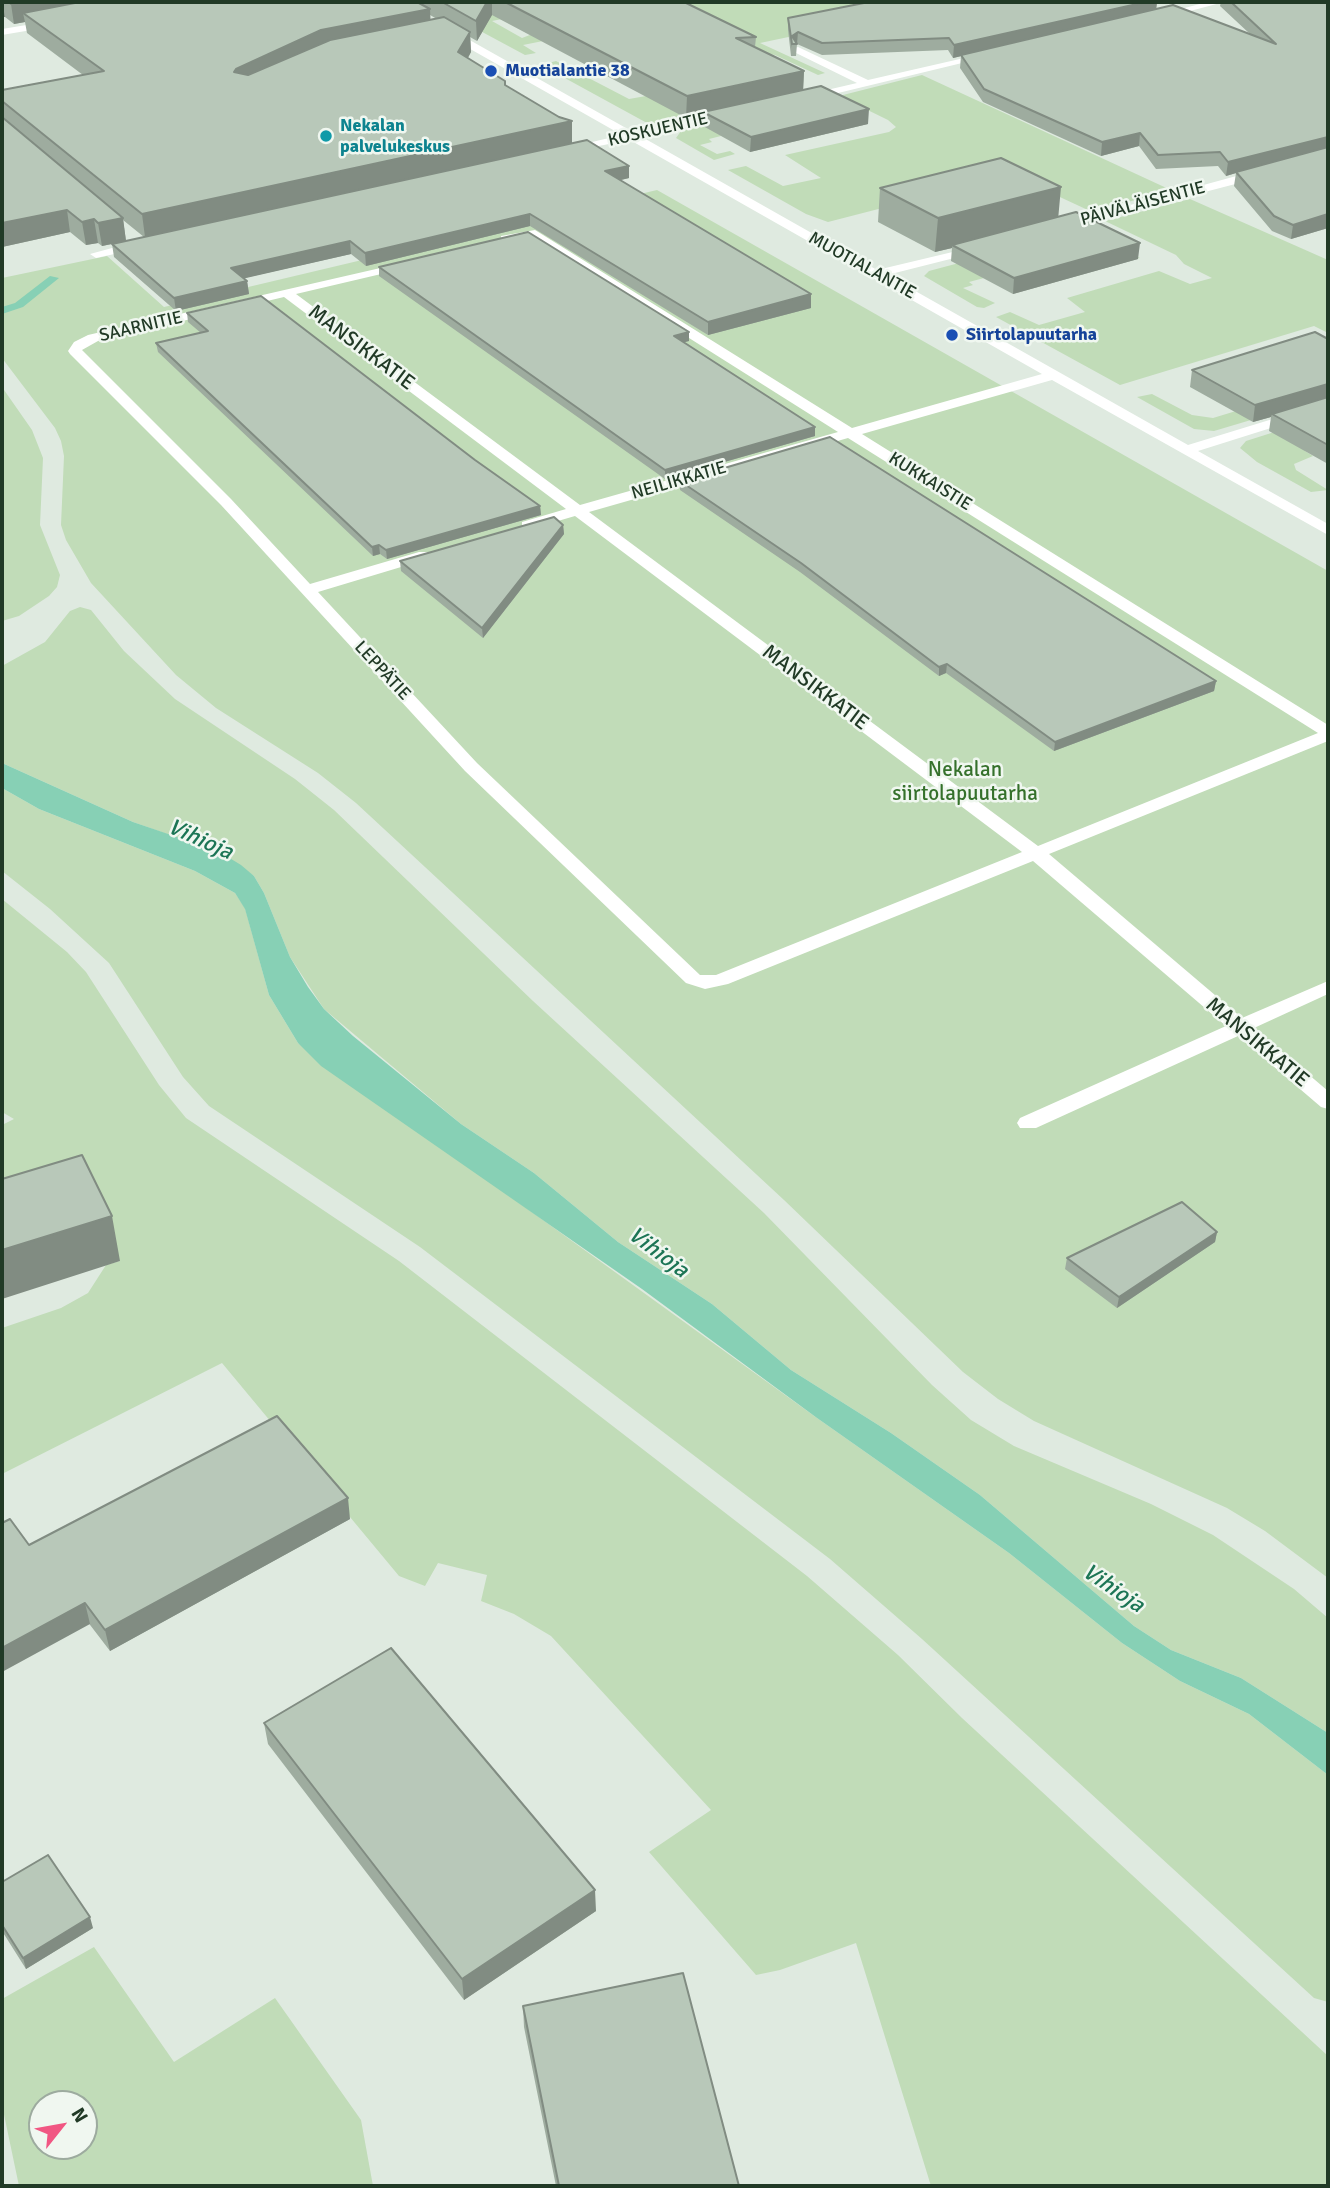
<!DOCTYPE html>
<meta charset="utf-8">
<style>
body{margin:0}
#map{position:relative;width:1330px;height:2188px;overflow:hidden;background:#dfeae0;font-family:Signika,sans-serif}
canvas{display:block}
.frame{position:absolute;inset:0;border:4px solid #213a26;pointer-events:none}
.north{position:absolute;left:28px;top:2090px;width:70px;height:70px;box-sizing:border-box;background:#f0f7f0;border:2px solid #9dab9f;border-radius:50%;rotate:59deg;font-size:19px;font-weight:700;line-height:28px;text-align:center;color:#213a26}
.north::after{content:'';display:block;margin:auto;width:24px;height:32px;background:#f15783;clip-path:polygon(50% 0,100% 100%,50% 72%,0 100%)}
</style>
<div id="map">
<canvas width="1330" height="2188"></canvas>
<div class="frame"></div>
<div class="north">N</div>
</div>
<script>
const ctx = document.querySelector('canvas').getContext('2d');
ctx.lineJoin = 'round';
function fill(path, color) { ctx.fillStyle = color; ctx.fill(path, 'evenodd'); }
const poly = rows => new Path2D(rows.map(r => 'M' + r).join(''));
function trace(path, color, width, dash) { ctx.strokeStyle = color; ctx.lineWidth = width; ctx.lineCap = dash ? 'butt' : 'round'; ctx.setLineDash(dash || []); ctx.stroke(path); }
function drawText(font, color, halo, rows, align = 'center') {
  ctx.font = font + ' Signika,sans-serif'; ctx.lineWidth = 5; ctx.setLineDash([]); ctx.textBaseline = 'middle'; ctx.strokeStyle = halo; ctx.fillStyle = color; for (const [text, x, y, turn = 0] of rows) {
    ctx.save(); ctx.translate(x, y); ctx.rotate((+turn || 0) * Math.PI / 180); ctx.textAlign = isNaN(turn) ? turn : align; if (halo) ctx.strokeText(text, 0, 0); ctx.fillText(text, 0, 0); ctx.restore();
  }
}
const green = poly([
 [616,2,881,2,817,31,760,43,825,73,818,75,775,55,613,27,523,45,536,53,525,55,445,12,472,5,502,19,492,21,522,38],
 [556,61,629,99,646,96,801,93,665,123,647,123,541,65],
 [922,75,1173,191,1090,211,1021,179,991,180,828,222,806,214,728,170,746,166,783,186,821,178,785,155,889,132,896,127,888,120,843,98,843,95],
 [815,101,828,102,869,123,835,108,720,134,721,136,709,139,712,142,700,145,717,154,730,151,735,154,714,160,676,138,681,131],
 [657,190,1328,571,1328,1578,1265,1531,1227,1508,1034,1421,998,1399,963,1372,784,1200,356,803,318,773,216,708,176,675,91,583,66,540,61,525,64,456,61,441,55,428,2,358,2,278,107,256,164,307],
 [1190,199,1328,260,1328,333,1314,326,1120,385,996,317,1010,312,1039,325,1085,312,1067,298,1159,271,1190,284,1212,278,1184,264,1176,255,1105,221],
 [1079,231,1090,232,1140,258,974,272,984,278,969,282,973,285,963,288,995,303,984,308,977,307,924,276,929,271],
 [1328,383,1328,397,1214,431,1194,429,1137,397,1152,394,1192,415,1213,418],
 [2,387,32,430,43,458,40,525,60,575,57,587,49,596,19,616,2,621],
 [1328,415,1305,451,1313,456,1294,464,1296,470,1328,490,1311,492,1257,462,1240,448,1246,441],
 [80,607,91,610,124,651,175,699,295,779,334,810,533,1001,764,1213,932,1385,971,1420,1014,1446,1151,1504,1213,1535,1294,1589,1328,1618,1328,1733,1241,1678,1171,1650,1134,1626,980,1495,891,1433,791,1370,712,1304,618,1242,534,1173,461,1124,324,1009,290,957,264,893,254,876,218,852,133,822,2,763,2,666,45,642,70,611],
 [2,788,39,809,195,871,235,893,245,908,269,995,298,1043,817,1418,1009,1553,1122,1643,1180,1681,1249,1714,1328,1775,1328,2002,1314,1998,922,1639,830,1559,420,1247,209,1106,183,1077,109,963,50,909,2,871],
 [2,899,67,952,86,972,159,1085,186,1118,399,1261,807,1576,898,1655,962,1718,1328,2056,1328,2186,931,2186,856,1943,780,1970,756,1975,649,1852,711,1810,551,1636,514,1614,481,1601,487,1575,438,1563,425,1586,399,1576,222,1363,2,1474,2,1328,61,1308,88,1293,106,1265,120,1261,2,1201,2,1125,14,1119,2,1112],
 [94,1947,174,2062,275,1998,361,2120,373,2186,19,2186,2,2105,2,1999],
 [42,2104,84,2104,84,2146,42,2146]
]);
const water = poly([
 [2,763,133,822,218,851,241,865,254,876,264,893,290,957,308,987,324,1009,353,1036,461,1124,534,1173,618,1242,712,1304,791,1370,891,1433,980,1495,1134,1626,1171,1650,1241,1678,1328,1733,1328,1775,1249,1714,1180,1681,1122,1643,1009,1553,817,1418,642,1289,321,1066,298,1043,269,995,245,909,235,893,195,871,39,809,2,788]
]);
const stream = poly([
 [50,276,59,278,23,307,2,314,2,307,15,303,50,276]
]);
const minor = poly([
 [1207,2,1224,2,1160,19,1155,16,1207,2],
 [51,21,55,22,55,26,2,35,2,29,51,21],
 [442,29,450,29,633,132,734,112,734,116,642,137,877,270,982,245,982,251,887,275,1188,445,1328,402,1328,410,1198,451,1328,524,1328,535,1052,380,862,434,1328,725,1328,741,1049,854,1242,1018,1328,981,1328,994,1254,1028,1328,1091,1328,1109,1321,1107,1238,1036,1036,1128,1020,1128,1017,1123,1020,1118,1226,1026,1033,861,728,984,705,989,686,983,465,771,221,505,70,354,68,351,74,342,88,335,411,261,411,267,296,294,580,505,838,432,529,237,505,243,501,242,501,236,535,230,852,428,1042,374,630,140,562,153,562,149,622,135,442,33,442,29],
 [284,297,566,509,522,522,522,528,527,530,575,516,1022,852,716,975,700,975,477,763,318,592,431,558,431,552,419,552,310,584,231,499,82,350,98,341,284,297],
 [848,438,1318,733,1038,846,589,512,848,438],
 [798,47,868,80,986,53,991,56,805,101,801,100,801,96,857,83,794,52,794,48,798,47],
 [1262,169,1266,170,1266,176,1063,229,1057,225,1262,169],
 [138,241,142,242,142,248,96,258,90,254,138,241]
]);
const wall = poly([
 [2,2,684,2,756,37,755,47,804,71,803,90,868,124,750,152,703,126,703,114,686,118,492,15,477,41,470,37,471,52,468,58,505,85,559,117,572,121,572,143,629,178,620,180,811,294,811,308,708,335,530,226,366,266,351,254,244,278,247,281,249,294,176,311,114,257,112,244,144,237,123,220,126,241,102,246,98,243,86,245,70,232,2,247,2,90,83,75,27,33,25,22,14,24,5,17,2,17],
 [430,15,437,19,430,20],
 [869,2,1157,2,1156,9,1250,34,1220,6,1221,2,1328,2,1328,228,1291,239,1272,231,1234,186,1236,173,1226,176,1218,166,1156,169,1139,146,1101,156,983,102,960,68,961,56,953,58,948,50,822,55,797,44,796,56,791,56,788,30,788,18],
 [880,188,1058,217,1138,259,1013,294,951,261,952,248,935,252,878,222],
 [379,267,689,341,683,342,815,427,815,436,665,479,379,276],
 [187,313,475,460,540,506,541,515,387,559,380,554,373,556,158,352,156,343,201,333,188,322],
 [1328,339,1328,464,1269,431,1271,417,1253,422,1190,387,1192,370],
 [680,481,1216,681,1214,691,1054,751,946,673,939,676,800,572,680,490],
 [563,525,564,534,483,638,401,571,400,561],
 [1217,1232,1215,1242,1117,1308,1065,1269,1067,1258],
 [350,1519,110,1651,29,1545],
 [264,1723,596,1911,464,2000,268,1744],
 [2,1882,93,1928,26,1969,2,1931],
 [523,2006,739,2186,556,2186,524,2027]
]);
const shadedWall = poly([
 [2,2,5,17,2,17],
 [25,2,145,2,23,13,25,22,14,24,11,4],
 [487,2,492,2,492,15,477,41,476,21],
 [1146,2,1157,2,1156,11,953,58,954,45],
 [430,9,431,30,238,90,234,72,236,69,321,30],
 [470,32,471,52,459,73,458,52],
 [798,32,797,44,792,44,791,48,792,36],
 [804,71,803,92,703,112,703,114,686,118,687,96],
 [869,109,868,124,750,152,751,137],
 [572,121,572,143,145,237,142,214],
 [1140,133,1139,146,1101,156,1102,142],
 [1328,137,1328,150,1236,172,1236,173,1226,176,1228,162],
 [629,166,629,178,605,184,605,171],
 [1061,187,1058,220,952,245,952,248,935,252,938,218],
 [67,210,70,232,2,247,2,223],
 [530,214,530,226,366,266,365,253],
 [1328,214,1328,228,1291,239,1293,225],
 [123,218,126,241,102,246,98,223],
 [94,219,98,243,86,245,82,222],
 [350,241,351,254,233,281,231,268],
 [1140,243,1138,259,1013,294,1014,278],
 [247,281,249,294,176,311,174,298],
 [811,294,811,308,708,335,708,322],
 [689,332,689,341,674,345,674,336],
 [1328,384,1328,400,1272,414,1271,417,1253,422,1255,405],
 [815,427,815,436,665,479,665,470],
 [540,506,541,515,387,559,386,550],
 [563,525,564,534,483,638,482,628],
 [379,545,380,554,373,556,372,547],
 [947,664,946,673,939,676,939,667],
 [1216,681,1214,691,1054,751,1055,742],
 [112,1216,120,1261,2,1299,2,1250],
 [1217,1232,1215,1242,1117,1308,1119,1297],
 [348,1498,350,1519,110,1651,105,1630],
 [85,1603,90,1624,2,1672,2,1648],
 [595,1890,596,1911,464,2000,462,1979],
 [90,1917,93,1928,26,1969,23,1958]
]);
const building = poly([
 [8,2,25,2,11,4,8,2],
 [80,2,417,2,430,9,321,30,236,69,234,72,248,75,330,40,444,17,470,32,458,52,505,81,505,85,559,117,572,121,142,214,2,101,2,90,104,71,23,13,80,2],
 [442,2,487,2,476,21,442,2],
 [505,2,684,2,756,37,736,38,804,71,687,96,505,2],
 [869,2,1146,2,954,45,949,38,822,43,798,32,792,36,797,44,792,44,788,18,869,2],
 [1231,2,1328,2,1328,137,1228,162,1220,152,1158,155,1140,133,1102,142,984,89,961,55,1173,5,1276,44,1231,2],
 [821,86,869,109,751,137,703,112,821,86],
 [2,117,123,218,98,223,94,219,82,222,67,210,2,223,2,117],
 [587,140,629,166,605,171,811,294,708,322,530,214,365,253,350,241,231,268,247,281,174,298,112,244,587,140],
 [1328,147,1328,214,1293,225,1274,216,1236,172,1328,147],
 [1001,158,1061,187,938,218,880,188,1001,158],
 [1076,212,1140,243,1014,278,952,245,1076,212],
 [528,232,689,332,674,336,815,427,665,470,379,267,528,232],
 [261,296,475,460,540,506,386,550,379,545,372,547,156,343,208,331,187,313,261,296],
 [1315,332,1328,339,1328,384,1255,405,1192,370,1315,332],
 [1328,397,1328,445,1272,414,1328,397],
 [830,437,1216,681,1055,742,947,664,939,667,801,563,680,481,830,437],
 [554,517,563,525,482,628,400,561,554,517],
 [82,1155,112,1216,2,1250,2,1179,82,1155],
 [1182,1202,1217,1232,1119,1297,1067,1258,1182,1202],
 [277,1416,348,1498,105,1630,85,1603,2,1648,2,1523,10,1519,29,1545,277,1416],
 [391,1648,595,1890,462,1979,264,1723,391,1648],
 [48,1855,90,1917,23,1958,2,1925,2,1882,48,1855],
 [683,1973,739,2186,559,2186,523,2006,683,1973]
]);
const markers = [
 [491,71,7,"#1a4fb4"],
 [326,136,7,"#0f9aa8"],
 [952,335,7,"#1a4fb4"]
];
const farTransitnames = [
 ["Muotialantie 38",505,71],
 ["Siirtolapuutarha",966,335]
];
const farCulturenames = [
 ["Nekalan",340,126],
 ["palvelukeskus",340,147]
];
const farStreetnames = [
 ["KOSKUENTIE",658,130,-13],
 ["PÄIVÄLÄISENTIE",1143,204,-15],
 ["MUOTIALANTIE",862,266,29],
 ["SAARNITIE",141,327,-13],
 ["NEILIKKATIE",679,481,-16],
 ["KUKKAISTIE",930,482,32],
 ["LEPPÄTIE",382,671,47]
];
const streetNames = [
 ["MANSIKKATIE",361,348,37],
 ["MANSIKKATIE",815,688,37],
 ["MANSIKKATIE",1257,1043,40]
];
const parkNames = [
 ["Nekalan",965,770],
 ["siirtolapuutarha",965,794]
];
const waterNames = [
 ["Vihioja",200,840,24],
 ["Vihioja",658,1253,37],
 ["Vihioja",1113,1589,34]
];
fill(green, '#c1dcb8');
fill(water, '#87d0b5');
fill(stream, '#87d0b5');
fill(minor, '#fff');
fill(wall, '#9eac9f');
fill(shadedWall, '#818c82');
fill(building, '#b8c8b9');
trace(building, '#818c82', 2);
for (const [x, y, r, color] of markers) { const dot = new Path2D(); dot.arc(x, y, r, 0, 2 * Math.PI); ctx.fillStyle = color; ctx.fill(dot); trace(dot, '#f0f7f0', 2.5); }
drawText('bold 18px', '#164399', '#f0f7f0', farTransitnames, 'left');
drawText('bold 18px', '#0d838f', '#f0f7f0', farCulturenames, 'left');
drawText('18px', '#213a26', '#f0f7f0', farStreetnames);
drawText('21px', '#213a26', '#f0f7f0', streetNames);
drawText('21px', '#35712b', '#f0f7f0', parkNames);
drawText('italic 23px', '#1c7555', '#f0f7f0', waterNames);
</script>
